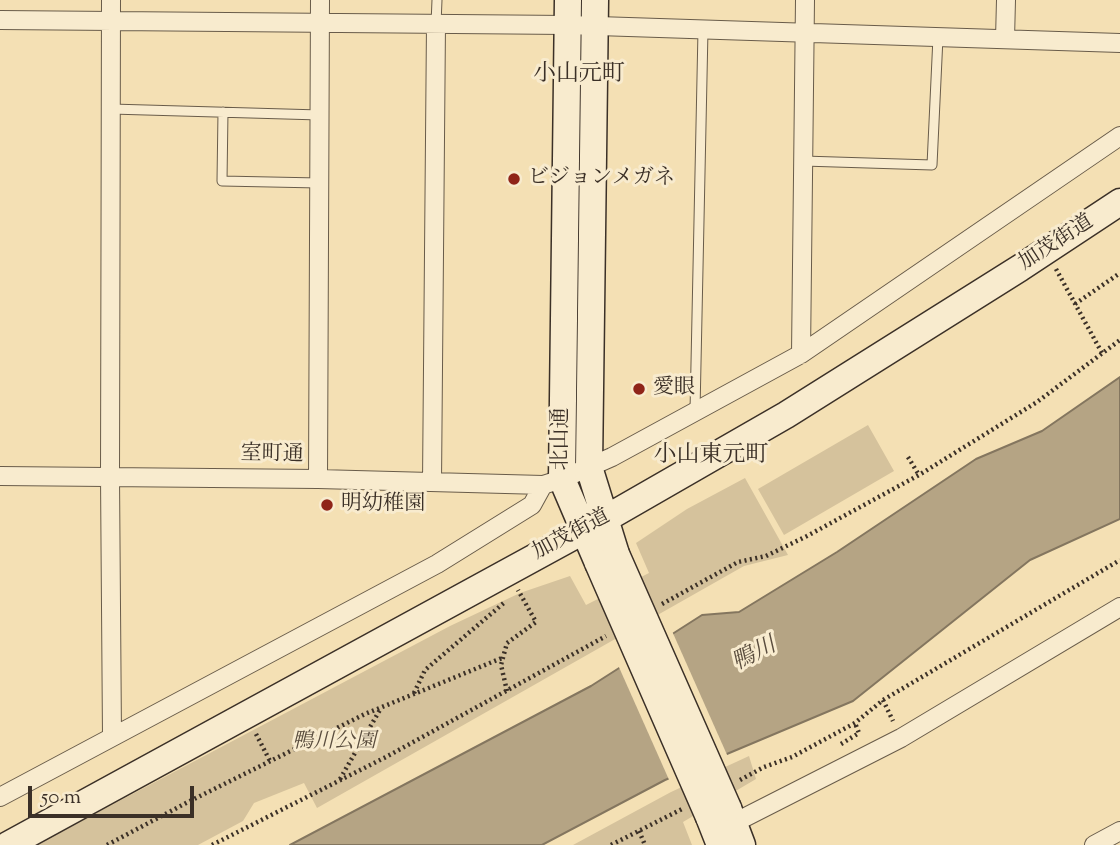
<!DOCTYPE html>
<meta charset="utf-8">
<style>
body{margin:0}
#map{position:relative;width:1120px;height:845px;overflow:hidden;background:#f4e0b4;font-family:"Sorts Mill Goudy",serif}
canvas{display:block}
.scale{position:absolute;left:28px;top:786px;width:166px;height:32px;box-sizing:border-box;border:4px solid #3b3027;border-top:0;padding-left:9px;font-size:21px;line-height:24px;white-space:nowrap;color:#3b3027;-webkit-text-stroke:5px #f8ebce;paint-order:stroke}
</style>
<div id="map">
<canvas width="1120" height="845"></canvas>
<div class="scale">50 m</div>
</div>
<script>
const ctx = document.querySelector('canvas').getContext('2d');
ctx.lineJoin = 'round';
function fill(path, color) { ctx.fillStyle = color; ctx.fill(path, 'evenodd'); }
const poly = rows => new Path2D(rows.map(r => 'M' + r).join(''));
function trace(path, color, width, dash) { ctx.strokeStyle = color; ctx.lineWidth = width; ctx.lineCap = dash ? 'butt' : 'round'; ctx.setLineDash(dash || []); ctx.stroke(path); }
function drawText(font, color, halo, rows, align = 'center') {
  ctx.font = font + ' "Sorts Mill Goudy","Noto Serif JP",serif'; ctx.lineWidth = 6; ctx.setLineDash([]); ctx.textBaseline = 'middle'; ctx.strokeStyle = halo; ctx.fillStyle = color; for (const [text, x, y, turn = 0] of rows) {
    ctx.save(); ctx.translate(x, y); ctx.rotate((+turn || 0) * Math.PI / 180); ctx.textAlign = isNaN(turn) ? turn : align; if (halo) ctx.strokeText(text, 0, 0); ctx.fillText(text, 0, 0); ctx.restore();
  }
}
const green = poly([
 [868,425,894,471,784,535,758,489],
 [745,478,788,555,744,566,317,808,304,783,254,803,243,821,198,845,36,845,450,626,520,593,570,576,586,605,649,573,636,543,687,509],
 [749,756,756,779,683,822,692,845,573,845,671,792]
]);
const water = poly([
 [1120,377,1120,519,1030,560,853,701,665,780,542,845,290,845,591,686,702,615,739,612,837,552,976,459,1042,431,1120,377]
]);
const pier = poly([
 [672,631,728,757,670,782,618,665]
]);
const path = poly([
 [1056,269,1102,353],
 [1075,304,1120,273],
 [908,457,919,475],
 [662,604,738,562,766,556,807,536,919,475,1037,402,1120,340],
 [507,691,501,665,507,643,536,622,518,590],
 [414,693,425,670,505,602],
 [883,700,893,721],
 [256,734,270,761],
 [841,744,859,733,855,723],
 [340,779,381,708],
 [740,780,764,767,792,757,855,723,883,700,1120,560],
 [639,831,645,845],
 [107,845,188,802,365,714,502,658],
 [212,845,386,757,606,636],
 [611,845,682,809]
]);
const lane = poly([
 [436,24,437,0],
 [111,109,320,115],
 [223,112,222,181,319,183],
 [803,161,932,165,938,37],
 [695,411,703,30]
]);
const street = poly([
 [111,0,110,477,112,737],
 [0,20,567,25,1120,43],
 [1005,39,1006,0],
 [801,354,805,0],
 [0,476,318,479,543,485,562,479,612,457,801,354,1120,136],
 [318,479,320,0],
 [432,482,436,24],
 [0,797,437,564,532,505,543,485],
 [726,827,901,738,1120,607],
 [1094,845,1120,831]
]);
const secondary = poly([
 [568,0,562,479,598,563],
 [595,0,589,467,616,554],
 [728,808,742,845],
 [709,817,720,845],
 [8,845,605,519,786,415,1020,268,1120,202]
]);
const secondaryBridge = poly([
 [616,554,728,808],
 [598,563,709,817]
]);
const markers = [
 [514,179,7,"#8f2418"],
 [639,389,7,"#8f2418"],
 [327,505,7,"#8f2418"]
];
const poiNames = [
 ["ビジョンメガネ",528,179],
 ["愛眼",653,389],
 ["明幼稚園",341,505]
];
const streetNames = [
 ["加茂街道",1057,244,-33],
 ["北山通",562,439,-90],
 ["室町通",272,456,1],
 ["加茂街道",572,536,-28]
];
const parkNames = [
 ["鴨川公園",334,743]
];
const neighbourhoodNames = [
 ["小山元町",579,76],
 ["小山東元町",711,457]
];
const waterNames = [
 ["鴨川",755,656,-27]
];
fill(green, '#d5c29c');
fill(water, '#b5a484');
trace(water, '#84765f', 2);
fill(pier, '#f4e0b4');
trace(lane, '#695c4a', 11);
trace(street, '#695c4a', 20);
trace(secondary, '#3b3027', 29);
trace(path, '#3b3027', 4.5, [2, 3.5]);
trace(lane, '#f8ebce', 9);
trace(street, '#f8ebce', 18);
trace(secondary, '#f8ebce', 26);
trace(secondaryBridge, '#3b3027', 29, []);
trace(secondaryBridge, '#f8ebce', 26);
for (const [x, y, r, color] of markers) { const dot = new Path2D(); dot.arc(x, y, r, 0, 2 * Math.PI); ctx.fillStyle = color; ctx.fill(dot); trace(dot, '#f8ebce', 2.5); }
drawText('21px', '#3b3027', '#f8ebce', poiNames, 'left');
drawText('21px', '#3b3027', '#f8ebce', streetNames);
drawText('italic 21px', '#5a4d3e', '#f8ebce', parkNames);
drawText('23px', '#3b3027', '#f8ebce', neighbourhoodNames);
drawText('italic 23px', '#5a4d3e', '#f8ebce', waterNames);
</script>
